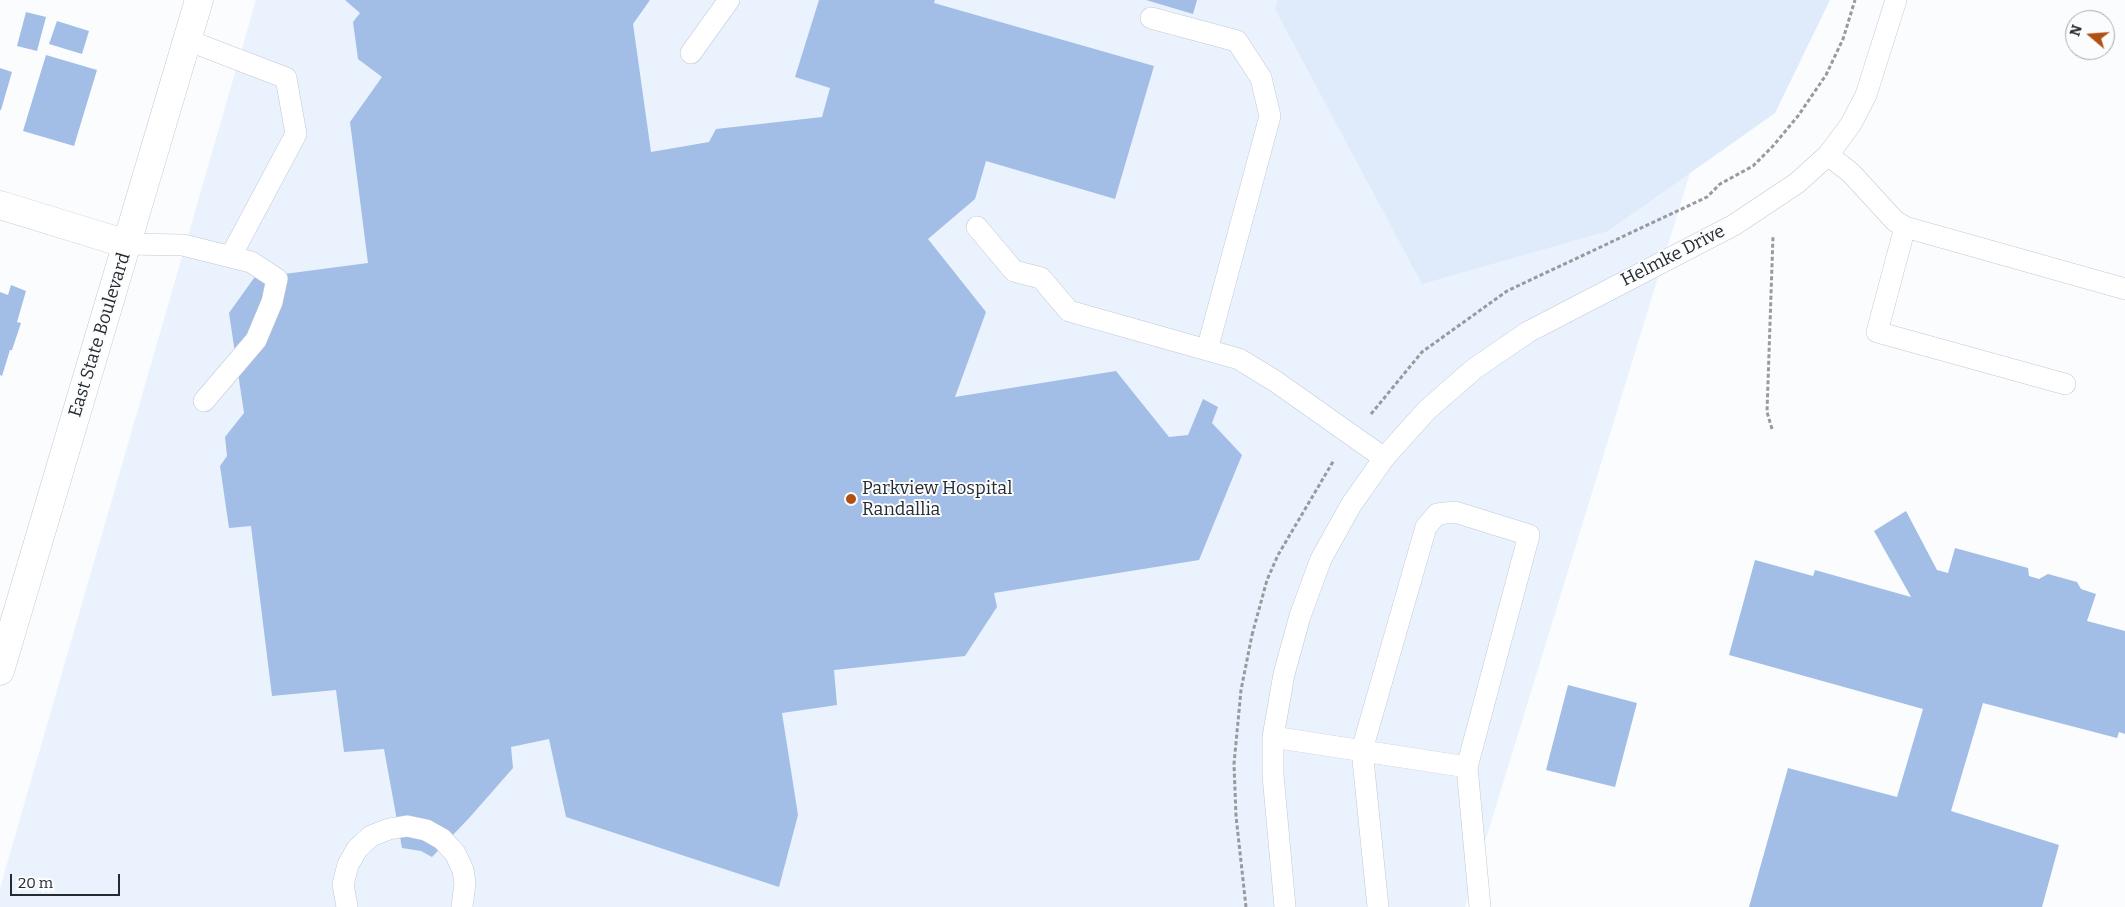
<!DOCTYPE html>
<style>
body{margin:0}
#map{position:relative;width:2125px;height:907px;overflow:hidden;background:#fafcfe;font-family:Bitter,serif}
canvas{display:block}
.north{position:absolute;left:2065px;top:10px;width:50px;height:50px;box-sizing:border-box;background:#fafcfe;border:1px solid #a6a8ab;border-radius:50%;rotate:288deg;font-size:14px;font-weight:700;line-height:20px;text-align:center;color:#272a2f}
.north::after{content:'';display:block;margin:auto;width:18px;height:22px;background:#b15011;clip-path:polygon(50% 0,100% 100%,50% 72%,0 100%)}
.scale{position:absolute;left:10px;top:874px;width:110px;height:22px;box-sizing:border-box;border:2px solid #272a2f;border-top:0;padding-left:6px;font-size:15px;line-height:18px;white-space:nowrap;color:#272a2f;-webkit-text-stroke:4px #fafcfe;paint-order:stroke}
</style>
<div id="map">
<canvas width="2125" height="907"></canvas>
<div class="north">N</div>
<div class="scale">20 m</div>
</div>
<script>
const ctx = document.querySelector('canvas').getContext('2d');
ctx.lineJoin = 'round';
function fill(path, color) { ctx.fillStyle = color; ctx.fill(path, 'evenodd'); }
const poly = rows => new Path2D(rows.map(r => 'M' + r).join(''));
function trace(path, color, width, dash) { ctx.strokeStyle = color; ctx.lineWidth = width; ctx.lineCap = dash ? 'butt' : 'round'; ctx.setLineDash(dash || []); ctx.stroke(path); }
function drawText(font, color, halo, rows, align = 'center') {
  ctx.font = font + ' Bitter,serif'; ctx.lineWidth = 4; ctx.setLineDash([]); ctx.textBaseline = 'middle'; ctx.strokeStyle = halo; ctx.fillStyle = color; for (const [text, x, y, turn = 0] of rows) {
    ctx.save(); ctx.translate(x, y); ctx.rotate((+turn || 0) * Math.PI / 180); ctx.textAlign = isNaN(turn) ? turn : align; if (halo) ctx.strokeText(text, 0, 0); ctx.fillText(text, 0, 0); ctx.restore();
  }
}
const built = poly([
 [256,0,1743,0,1465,907,0,907,0,888]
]);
const green = poly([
 [1278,0,1830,0,1775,113,1608,231,1422,284,1275,9]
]);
const building = poly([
 [345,0,650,0,633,24,651,152,709,142,716,129,822,117,830,88,795,77,819,0,935,0,934,3,1154,66,1115,199,986,161,975,199,928,239,986,312,955,397,1116,371,1169,437,1188,435,1203,399,1218,407,1212,423,1242,455,1199,560,994,593,997,607,965,656,834,670,837,705,782,713,798,815,779,887,566,817,549,739,511,747,513,768,470,817,432,857,421,851,402,848,384,749,344,752,336,690,272,696,251,526,229,528,220,466,227,456,225,437,244,413,229,313,254,278,368,263,350,122,382,77,358,59,353,22,360,13],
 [1146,0,1197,0,1193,14],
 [26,12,46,17,37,51,17,46],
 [57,21,89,31,82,54,49,44],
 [46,55,97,70,74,146,23,131],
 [0,68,12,72,1,110,0,110],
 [11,285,26,291,17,322,21,323,12,350,10,350,2,376,0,375,0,292,8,295],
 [1906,511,1937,570,1948,573,1955,548,2028,568,2029,576,2039,579,2048,574,2077,582,2081,589,2096,594,2087,621,2125,631,2125,734,2119,732,2117,738,1983,703,1951,811,2059,845,2042,907,1749,907,1788,768,1897,797,1923,709,1729,655,1755,560,1813,576,1815,570,1911,597,1874,531],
 [1568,685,1637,703,1615,787,1546,770]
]);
const path = poly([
 [1371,414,1422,352,1507,291,1707,197,1720,184,1753,166,1773,146,1798,116,1826,75,1843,39,1855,0],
 [1772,429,1767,412,1773,236],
 [1252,635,1267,580,1278,555,1334,460],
 [1246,907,1236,816,1234,764,1241,690,1252,635]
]);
const lane = poly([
 [1151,18,1237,41,1261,78,1270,116,1207,350,1239,359,1275,381,1384,458],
 [187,40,286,78,296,134,232,254],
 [691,53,729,0],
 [1828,155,1851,173,1895,221,1905,227,2125,289],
 [977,227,1014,271,1041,278,1069,311,1207,350],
 [1905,227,1877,332,2065,384],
 [127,244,183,245,251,262,277,279,272,302,256,340,204,401],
 [1273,737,1467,767],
 [347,907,343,884,348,865,357,849,371,836,389,829,407,826,426,830,442,839,455,853,463,870,465,883,462,907],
 [1285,907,1273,775,1273,737,1284,674,1300,616,1321,559,1351,505,1384,458,1427,410,1474,369,1528,332,1734,225,1797,183,1828,155,1851,124,1866,95,1896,0],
 [1378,907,1362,750,1426,527,1437,514,1455,512,1529,535,1467,767,1480,907]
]);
const street = poly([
 [0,205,127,244]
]);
const primary = poly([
 [0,671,199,0]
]);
const markers = [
 [851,499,6,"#b15011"]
];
const streetNames = [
 ["Helmke Drive",1673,256,-27],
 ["East State Boulevard",100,335,-73]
];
const poiNames = [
 ["Parkview Hospital",862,489],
 ["Randallia",862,510]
];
fill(built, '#eaf2fd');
fill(green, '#dfeafb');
fill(building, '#a2bee6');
trace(lane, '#c1c9d5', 22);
trace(street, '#c1c9d5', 29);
trace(primary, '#c1c9d5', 29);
trace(path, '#989b9e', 3, [4, 2.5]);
trace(lane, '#fff', 21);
trace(street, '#fff', 28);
trace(primary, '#fff', 28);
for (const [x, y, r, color] of markers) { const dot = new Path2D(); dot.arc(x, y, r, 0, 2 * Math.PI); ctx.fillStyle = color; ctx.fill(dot); trace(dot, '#fafcfe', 2); }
drawText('18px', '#272a2f', '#fafcfe', streetNames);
drawText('18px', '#272a2f', '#fafcfe', poiNames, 'left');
</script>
